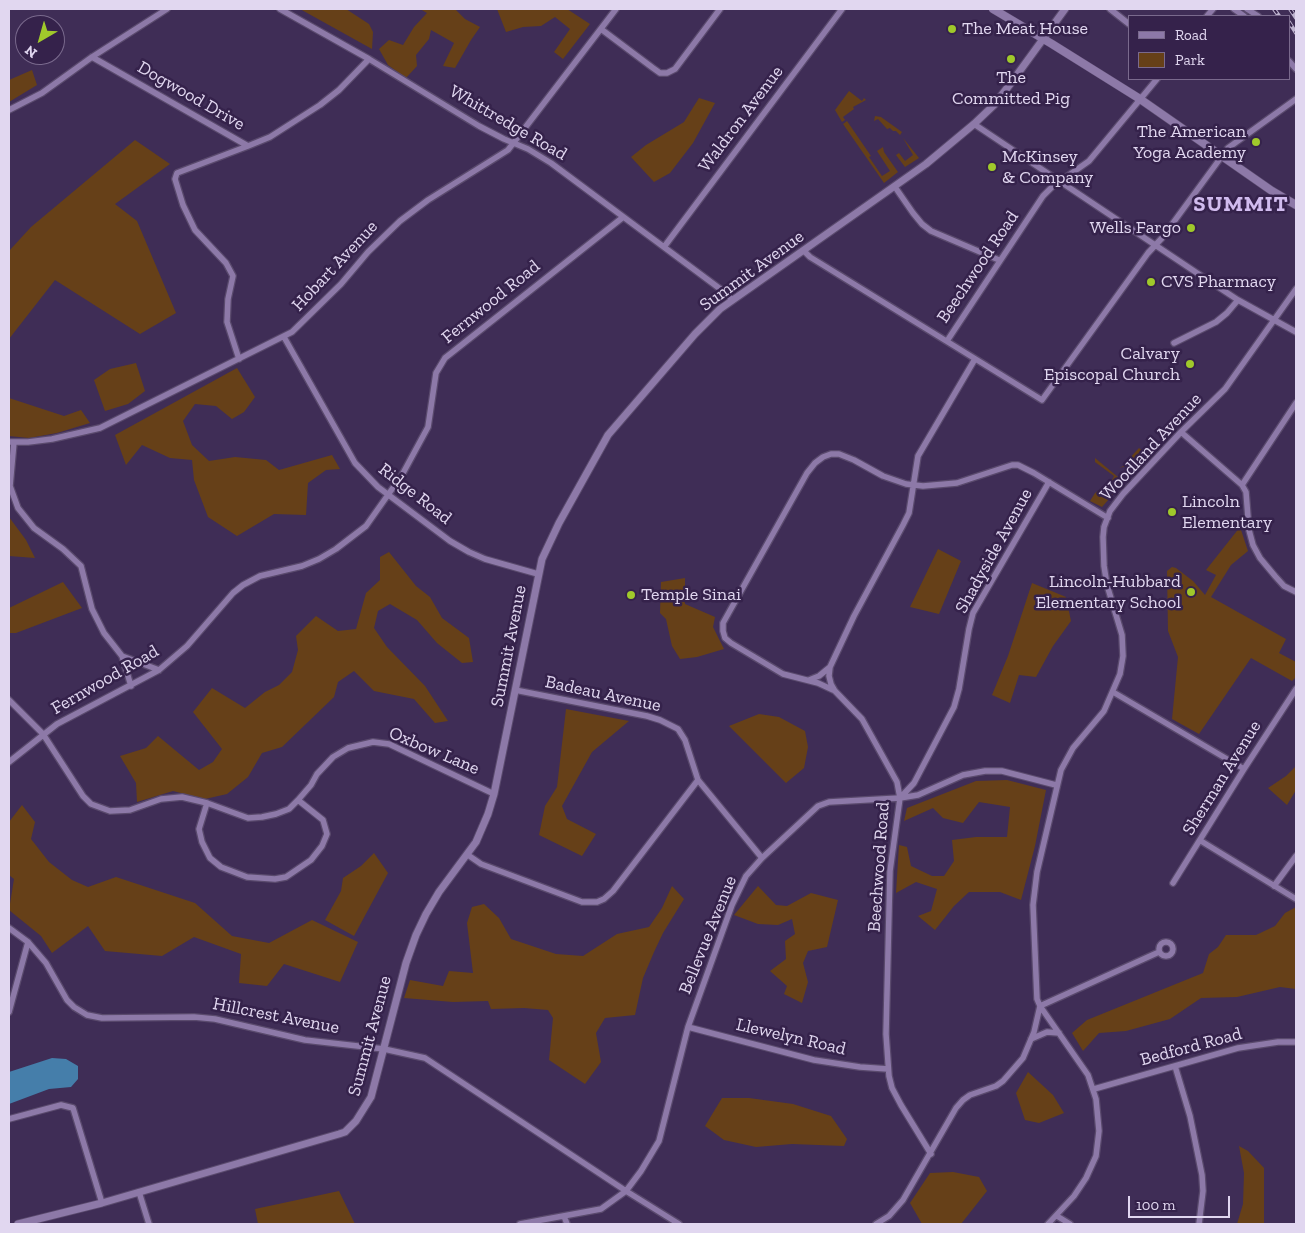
<!DOCTYPE html>
<style>
body{margin:0}
#map{position:relative;width:1305px;height:1233px;overflow:hidden;background:#3f2d56;font-family:"Zilla Slab",serif}
canvas{display:block}
.frame{position:absolute;inset:0;border:10px solid #e1d7f0;pointer-events:none}
.legend{position:absolute;left:1128px;top:15px;width:162px;height:65px;box-sizing:border-box;background:#35224b;border:1px solid #7a6a8d;margin:0;padding:6px 9px;list-style:none;font-size:15px;color:#e1d7f0}
.legend li{display:flex;align-items:center;gap:10px;height:25px}
.legend b{width:25px;border:1px solid #7a6a8d}
.north{position:absolute;left:15px;top:15px;width:50px;height:50px;box-sizing:border-box;background:#35224b;border:1px solid #7a6a8d;border-radius:50%;rotate:218deg;font-size:14px;font-weight:700;line-height:20px;text-align:center;color:#e1d7f0}
.north::after{content:'';display:block;margin:auto;width:18px;height:22px;background:#a0c92b;clip-path:polygon(50% 0,100% 100%,50% 72%,0 100%)}
.scale{position:absolute;left:1128px;top:1196px;width:102px;height:22px;box-sizing:border-box;border:2px solid #e1d7f0;border-top:0;padding-left:6px;font-size:15px;line-height:18px;white-space:nowrap;color:#e1d7f0;-webkit-text-stroke:4px #35224b;paint-order:stroke}
</style>
<div id="map">
<canvas width="1305" height="1233"></canvas>
<div class="frame"></div>
<ul class="legend">
<li><b style="height:6px;background:#8d79a8"></b>Road</li>
<li><b style="height:14px;background:#664018"></b>Park</li>
</ul>
<div class="north">N</div>
<div class="scale">100 m</div>
</div>
<script>
const ctx = document.querySelector('canvas').getContext('2d');
ctx.lineJoin = 'round';
function fill(path, color) { ctx.fillStyle = color; ctx.fill(path, 'evenodd'); }
const poly = rows => new Path2D(rows.map(r => 'M' + r).join(''));
function trace(path, color, width, dash) { ctx.strokeStyle = color; ctx.lineWidth = width; ctx.lineCap = dash ? 'butt' : 'round'; ctx.setLineDash(dash || []); ctx.stroke(path); }
function drawText(font, color, halo, rows, align = 'center') {
  ctx.font = font + ' "Zilla Slab",serif'; ctx.lineWidth = 5; ctx.setLineDash([]); ctx.textBaseline = 'middle'; ctx.strokeStyle = halo; ctx.fillStyle = color; for (const [text, x, y, turn = 0] of rows) {
    ctx.save(); ctx.translate(x, y); ctx.rotate((+turn || 0) * Math.PI / 180); ctx.textAlign = isNaN(turn) ? turn : align; if (halo) ctx.strokeText(text, 0, 0); ctx.fillText(text, 0, 0); ctx.restore();
  }
}
const green = poly([
 [300,9,346,9,369,24,373,32,372,49],
 [420,9,455,9,465,19,480,27,471,40,455,68,443,66,454,43,431,30,429,39,416,55,417,66,406,78,388,65,379,49,389,40,403,45,414,27,427,13],
 [497,9,567,9,590,24,563,59,554,52,570,29,555,17,541,26,523,27,506,32],
 [32,70,37,85,9,102,9,80],
 [849,91,862,101,864,98,866,100,853,107,854,109,843,117,845,120,842,122,835,110],
 [699,98,715,103,693,143,670,173,654,182,631,157,646,145,684,122],
 [875,116,881,117,902,132,900,135,896,131,893,131,890,128,887,129,878,119,874,121],
 [847,121,871,156,869,157,882,176,890,171,877,151,883,147,884,152,898,172,884,183,843,124],
 [903,138,919,158,905,167,896,155,899,153,905,161,913,155],
 [135,140,170,164,115,204,137,221,176,313,140,334,55,280,9,339,9,251,31,227],
 [136,363,145,391,128,404,105,411,94,380,110,369],
 [237,368,255,397,244,412,232,419,216,406,195,404,183,421,192,445,209,461,235,457,266,460,279,470,332,455,340,469,326,470,308,483,306,515,274,514,237,536,208,517,194,480,192,460,170,458,142,445,126,465,115,435],
 [9,398,64,416,81,410,90,423,57,433,29,438,9,436],
 [1139,448,1148,456,1138,466,1131,465,1119,468,1126,465,1127,461],
 [1095,458,1124,482,1102,507,1090,501,1095,493,1112,480,1114,476,1095,462],
 [9,517,26,540,35,558,9,556],
 [1240,527,1248,551,1231,565,1211,597,1286,639,1279,653,1296,662,1296,677,1292,681,1251,658,1199,734,1172,719,1178,657,1168,631,1167,571,1172,567,1176,568,1193,581,1205,595,1216,575,1206,570],
 [938,549,961,561,939,614,910,607],
 [389,552,416,586,430,597,442,618,469,638,473,662,462,663,437,643,417,620,390,604,378,611,374,628,387,647,425,686,448,721,435,723,414,699,374,691,354,671,338,682,334,697,282,747,262,753,248,777,227,794,205,799,173,791,137,802,136,783,120,756,146,748,158,736,199,770,213,762,222,749,193,712,212,688,245,708,265,692,279,685,292,672,298,650,296,636,316,616,338,631,356,629,366,593,380,580,380,557],
 [685,578,685,604,715,617,713,627,724,649,697,657,680,659,672,646,666,619,660,613,661,582],
 [63,582,82,608,16,633,9,633,9,608],
 [1032,583,1066,597,1071,621,1053,646,1036,677,1019,675,1010,703,992,695,1008,656],
 [566,709,629,721,592,752,562,806,567,819,596,834,582,856,539,835,545,806,557,787],
 [759,714,779,717,805,731,808,747,804,768,786,783,729,726],
 [1296,766,1296,790,1287,805,1268,788,1286,776],
 [1007,780,1046,790,1035,846,1021,900,1000,892,969,892,954,906,935,930,918,916,931,911,937,889,916,882,896,893,899,845,907,847,911,866,932,876,944,876,954,861,952,840,976,837,1007,837,1010,807,979,802,963,823,943,818,933,808,904,821,907,808,976,781],
 [22,805,35,822,31,839,49,862,72,880,88,887,116,877,195,903,232,936,269,943,312,920,358,942,340,982,284,964,267,986,239,983,241,954,194,937,162,956,105,951,88,926,52,953,41,936,9,910,14,879,9,875,9,822],
 [374,853,388,873,354,936,325,920,341,891,343,878,361,866],
 [672,886,684,899,663,933,654,952,643,978,635,1015,605,1018,596,1033,601,1062,585,1084,549,1060,553,1018,548,1010,524,1008,491,1009,488,1001,453,1002,404,998,410,980,443,986,449,971,473,973,467,923,472,907,484,904,499,918,511,939,556,954,583,956,617,934,649,927,662,908],
 [758,886,776,905,787,906,811,893,838,900,827,947,808,951,803,963,808,982,802,1003,784,994,787,986,770,971,786,959,785,941,795,934,792,919,778,925,758,924,734,915],
 [1296,907,1296,989,1280,987,1237,997,1201,998,1170,1019,1126,1031,1099,1033,1083,1051,1072,1033,1087,1020,1203,973,1209,954,1218,947,1226,935,1256,935,1275,926,1285,913],
 [1028,1072,1053,1095,1064,1113,1039,1123,1025,1120,1016,1093],
 [722,1098,749,1098,793,1104,831,1116,847,1139,844,1146,792,1144,756,1147,724,1140,705,1126],
 [1239,1146,1248,1151,1264,1168,1264,1224,1237,1224,1243,1204,1244,1173],
 [953,1172,979,1177,987,1191,961,1224,922,1224,910,1203,930,1173],
 [339,1191,355,1224,258,1224,255,1209]
]);
const water = poly([
 [52,1058,66,1059,78,1066,78,1079,71,1087,49,1089,9,1104,9,1072]
]);
const minor = poly([
 [280,9,369,59,479,126,504,139,528,149,551,163,727,294,732,300],
 [1110,9,1129,24],
 [1234,9,1244,16],
 [1247,9,1258,16],
 [1207,16,1213,9],
 [601,29,653,68,660,73,667,73,675,69,720,9],
 [92,57,248,146,270,137,320,105,339,90,369,59],
 [1289,61,1296,69],
 [9,110,42,93,92,57,167,9],
 [974,124,1197,273,1238,300,1296,332],
 [895,187,913,213,922,224,931,231,999,260],
 [664,247,842,9],
 [804,251,810,257,1042,400,1148,253,1162,238,1222,156,1228,148,1296,99],
 [284,337,355,463,378,487,450,541,469,552,485,559,538,574],
 [947,341,1043,196,1052,187,1089,161,1157,79],
 [1174,343,1216,322,1227,313,1238,300],
 [239,359,227,322,228,299,233,276,226,263,195,230,183,205,175,179,177,173,248,146],
 [1181,432,1242,485,1246,492,1249,530,1253,545,1260,558,1275,576,1284,586,1296,592],
 [9,442,28,442,52,439,100,428,292,332,341,284,368,252,400,221,428,200,508,150,616,9],
 [14,442,10,486,18,508,34,528,63,549,81,566,92,609,104,633,122,656,131,686],
 [1242,485,1296,403],
 [122,656,159,670],
 [809,680,819,676,830,667],
 [515,690,647,716,660,720,678,729,685,740,698,780,762,858],
 [833,690,818,683,783,674,731,643,725,638,723,631,723,623,807,473,815,463,823,457,831,454,839,454,854,460,883,476,906,484,923,486,957,483,1012,465,1018,465,1034,473,1108,518],
 [1113,692,1244,769],
 [9,700,43,734,83,796,91,804,110,811,130,810,161,799,182,797,207,803,248,818,262,817,276,814,289,809,298,800,311,785,317,774,333,757,348,748,373,742,389,744,494,794],
 [9,762,57,724,159,670,187,646,233,593,243,585,260,576,302,566,319,559,336,549,366,526,402,475,428,427,436,373,445,358,622,218],
 [900,798,914,783,954,707,959,689,969,629,973,613,1049,482],
 [207,803,199,829,202,842,210,858,221,867,247,877,275,879,286,877,311,860,322,846,327,834,323,820,298,800],
 [1201,841,1296,899],
 [468,855,481,864,582,902,597,902,604,899,613,891,698,780],
 [1173,883,1244,769,1296,689],
 [1274,886,1296,856],
 [9,928,28,942,46,963,67,1000,74,1007,87,1015,102,1018,194,1017,215,1019,305,1040,384,1049,425,1058,626,1191,679,1224],
 '1159 949a7 7 0 1 1 14 0a7 7 0 1 1-14 0Z',
 [9,1012,28,942],
 [688,1027,814,1060,860,1067,888,1069],
 [1031,1039,1047,1032,1059,1033],
 [1175,1066,1190,1116,1202,1175,1203,1191,1199,1224],
 [1094,1089,1238,1048,1278,1042,1296,1042],
 [9,1119,61,1105,73,1108,102,1203],
 [931,1154,901,1105,892,1088,889,1076,886,1034,890,871,900,798,897,782,862,719,835,691,831,684,829,676,830,667,854,616,903,525,909,513,918,456,975,359],
 [139,1192,149,1224],
 [564,1216,567,1224],
 [1057,1216,1070,1224],
 [520,1224,601,1209,626,1191,641,1171,659,1141,688,1027,732,905,746,876,762,858,818,806,829,802,900,798,918,795,963,775,985,771,1002,771,1056,785],
 [876,1224,889,1216,903,1200,956,1108,963,1100,970,1095,996,1086,1003,1081,1023,1058,1034,1032,1040,1006,1159,952],
 [1048,1224,1074,1196,1086,1178,1096,1156,1099,1131,1096,1099,1088,1075,1040,1006,1037,999,1033,905,1037,872,1061,770,1073,748,1104,711,1120,674,1123,656,1122,635,1107,585,1104,566,1103,537,1104,527,1110,511,1123,494,1181,432,1225,389,1296,289]
]);
const tertiary = poly([
 [18,1224,102,1203,339,1134,345,1132,356,1121,371,1097,406,963,416,935,426,914,439,892,476,842,488,814,494,794,542,559,559,523,608,435,695,334,720,309,926,164,974,124,994,105,1011,83,1065,9]
]);
const secondary = poly([
 [993,9,1052,44,1140,99,1272,191,1296,205]
]);
const rail = poly([
 [1274,9,1279,16],
 [1290,9,1296,18],
 [1289,22,1296,33]
]);
const markers = [
 [952,29,5,"#a0c92b"],
 [1011,59,5,"#a0c92b"],
 [1256,142,5,"#a0c92b"],
 [992,167,5,"#a0c92b"],
 [1191,228,5,"#a0c92b"],
 [1151,282,5,"#a0c92b"],
 [1190,364,5,"#a0c92b"],
 [1172,512,5,"#a0c92b"],
 [1191,592,5,"#a0c92b"],
 [631,595,5,"#a0c92b"]
];
const poiNames = [
 ["The Meat House",962,29],
 ["The",1011,78,"center"],
 ["Committed Pig",1011,99,"center"],
 ["The American",1246,132,"right"],
 ["Yoga Academy",1246,153,"right"],
 ["McKinsey",1002,157],
 ["& Company",1002,178],
 ["Wells Fargo",1181,228,"right"],
 ["CVS Pharmacy",1161,282],
 ["Calvary",1180,354,"right"],
 ["Episcopal Church",1180,375,"right"],
 ["Lincoln",1182,502],
 ["Elementary",1182,523],
 ["Lincoln-Hubbard",1181,582,"right"],
 ["Elementary School",1181,603,"right"],
 ["Temple Sinai",641,595]
];
const streetNames = [
 ["Dogwood Drive",191,96,30],
 ["Waldron Avenue",741,119,-53],
 ["Whittredge Road",508,123,30],
 ["Hobart Avenue",335,266,-47],
 ["Beechwood Road",978,267,-56],
 ["Summit Avenue",752,271,-36],
 ["Fernwood Road",491,302,-39],
 ["Woodland Avenue",1151,447,-47],
 ["Ridge Road",415,494,38],
 ["Shadyside Avenue",994,551,-61],
 ["Summit Avenue",509,646,-79],
 ["Fernwood Road",105,680,-30],
 ["Badeau Avenue",603,694,12],
 ["Oxbow Lane",434,751,23],
 ["Sherman Avenue",1222,778,-58],
 ["Beechwood Road",879,867,-86],
 ["Bellevue Avenue",708,935,-68],
 ["Hillcrest Avenue",276,1016,11],
 ["Summit Avenue",370,1036,-75],
 ["Llewelyn Road",791,1037,13],
 ["Bedford Road",1191,1047,-15]
];
const districtNames = [
 ["SUMMIT",1241,205]
];
fill(green, '#664018');
fill(water, '#457eaa');
trace(minor, '#5a4a6d', 8);
trace(tertiary, '#5a4a6d', 9);
trace(secondary, '#5a4a6d', 9);
trace(minor, '#8d79a8', 5.5);
trace(tertiary, '#8d79a8', 7);
trace(secondary, '#8d79a8', 8);
trace(rail, '#beb3cf', 4);
trace(rail, '#35224b', 2, [5.5]);
for (const [x, y, r, color] of markers) { const dot = new Path2D(); dot.arc(x, y, r, 0, 2 * Math.PI); ctx.fillStyle = color; ctx.fill(dot); trace(dot, '#35224b', 2); }
drawText('18px', '#e1d7f0', '#35224b', poiNames, 'left');
drawText('18px', '#e1d7f0', '#35224b', streetNames);
ctx.letterSpacing = '1px';
drawText('bold 22px', '#d1bcef', '#35224b', districtNames);
ctx.letterSpacing = '0px';
</script>
